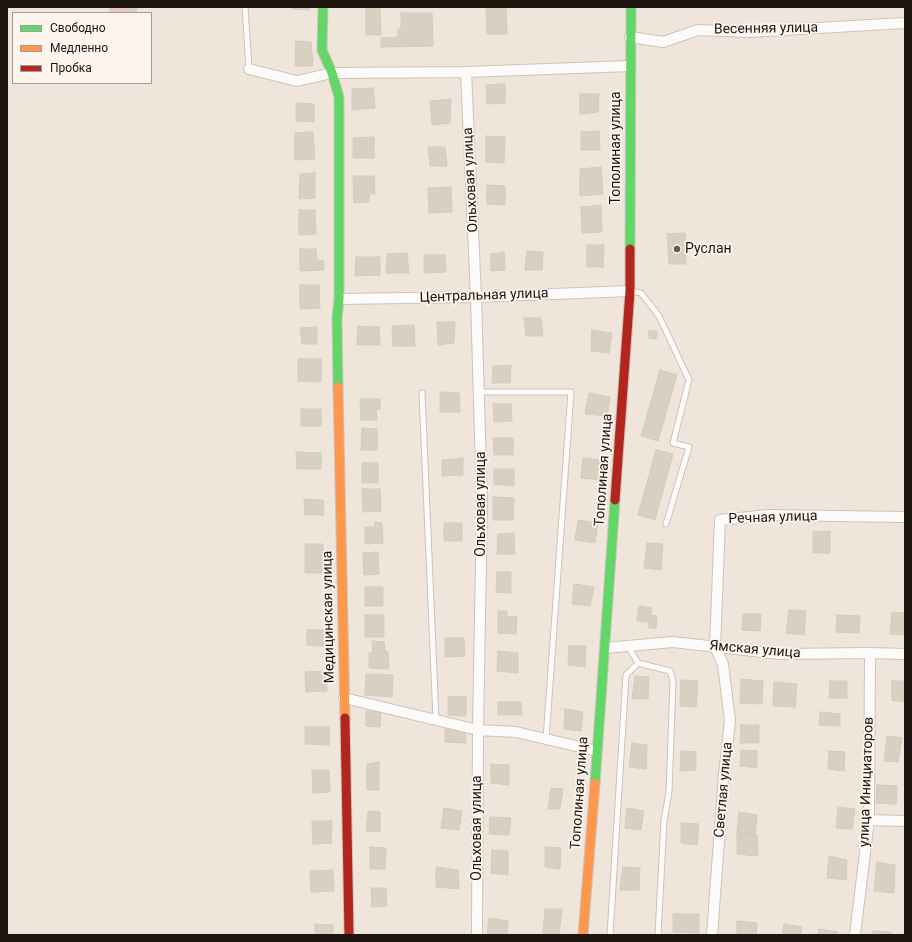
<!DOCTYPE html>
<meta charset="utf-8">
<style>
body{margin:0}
#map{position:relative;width:912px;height:942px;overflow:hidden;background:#f0e5db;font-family:Roboto,sans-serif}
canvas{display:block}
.frame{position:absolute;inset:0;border:8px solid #1c160f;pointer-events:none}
.legend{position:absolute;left:12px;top:12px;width:140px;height:72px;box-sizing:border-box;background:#fdf5ed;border:1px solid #a39c94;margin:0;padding:5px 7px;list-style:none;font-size:12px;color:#1c160f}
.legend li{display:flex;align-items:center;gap:8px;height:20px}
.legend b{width:20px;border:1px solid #a39c94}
</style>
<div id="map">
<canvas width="912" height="942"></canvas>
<div class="frame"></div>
<ul class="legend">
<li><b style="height:5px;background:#63d668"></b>Свободно</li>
<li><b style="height:5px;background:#ff974d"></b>Медленно</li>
<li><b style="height:5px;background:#b3261e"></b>Пробка</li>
</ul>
</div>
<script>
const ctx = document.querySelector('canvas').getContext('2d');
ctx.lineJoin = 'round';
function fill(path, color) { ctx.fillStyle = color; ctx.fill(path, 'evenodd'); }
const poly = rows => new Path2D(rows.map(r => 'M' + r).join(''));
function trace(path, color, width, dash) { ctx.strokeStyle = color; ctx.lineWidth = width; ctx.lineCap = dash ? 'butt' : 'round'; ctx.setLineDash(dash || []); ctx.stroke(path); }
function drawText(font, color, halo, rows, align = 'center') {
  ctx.font = font + ' Roboto,sans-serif'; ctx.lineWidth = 3.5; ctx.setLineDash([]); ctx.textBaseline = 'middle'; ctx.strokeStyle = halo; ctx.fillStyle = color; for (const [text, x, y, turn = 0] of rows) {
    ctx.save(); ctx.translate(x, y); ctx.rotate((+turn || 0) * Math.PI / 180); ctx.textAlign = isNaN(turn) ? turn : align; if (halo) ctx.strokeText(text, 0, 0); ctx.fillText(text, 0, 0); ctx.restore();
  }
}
const green = poly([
 [108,7,138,7,136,13,110,13]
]);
const building = poly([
 [293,7,310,7,309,10,293,9,293,7],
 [366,7,380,7,381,35,366,35,366,7],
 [486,7,506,7,507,34,487,34,486,7],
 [401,13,432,13,433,46,381,47,381,38,398,37,398,29,401,29,401,13],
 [296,41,311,42,313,66,295,66,296,41],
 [505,84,505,103,487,104,486,85,505,84],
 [373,88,375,108,352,110,352,89,373,88],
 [580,94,599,94,598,112,580,114,580,94],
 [451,99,450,123,432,125,430,101,451,99],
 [296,103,314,104,314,122,296,121,296,103],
 [599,131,600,150,581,150,581,132,599,131],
 [313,132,315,159,295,160,295,133,313,132],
 [486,136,505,137,504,163,486,162,486,136],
 [374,137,374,158,353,158,353,138,374,137],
 [428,147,445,147,447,166,430,166,428,147],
 [601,167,603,194,580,196,580,169,601,167],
 [315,173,315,198,299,199,300,174,315,173],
 [353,176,374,176,375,194,369,194,369,202,354,203,353,176],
 [487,185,505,186,505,205,487,204,487,185],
 [451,187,452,212,429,213,428,188,451,187],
 [601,205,602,232,582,233,581,207,601,205],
 [299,210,315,210,316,234,299,235,299,210],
 [685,233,686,264,669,264,667,234,685,233],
 [587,245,604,245,603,267,587,267,587,245],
 [300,249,316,249,317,260,324,261,324,270,300,271,300,249],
 [527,251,543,252,542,270,525,270,527,251],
 [504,252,505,270,491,271,491,254,504,252],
 [407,253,409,273,386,273,387,254,407,253],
 [424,255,445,255,446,272,424,273,424,255],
 [356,257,380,257,380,275,355,276,356,257],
 [300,285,319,285,320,308,300,309,300,285],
 [524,318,541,318,543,336,526,336,524,318],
 [437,322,455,322,454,343,438,345,437,322],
 [414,325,415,346,393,346,392,326,414,325],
 [358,326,379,327,380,345,357,345,358,326],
 [317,327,317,344,302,344,300,328,317,327],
 [592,330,612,333,609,353,591,351,592,330],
 [649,331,657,331,656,339,649,338,649,331],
 [298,359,321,359,321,382,298,381,298,359],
 [511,365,510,383,492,383,493,366,511,365],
 [660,370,677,375,658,441,641,436,660,370],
 [440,392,459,393,460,412,440,412,440,392],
 [589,393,610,397,607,416,585,414,589,393],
 [360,399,380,399,380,409,376,410,377,420,361,420,360,399],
 [493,404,511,404,512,421,494,422,493,404],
 [301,409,321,409,321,426,301,426,301,409],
 [362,428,377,429,377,450,361,450,362,428],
 [493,438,513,438,513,455,494,455,493,438],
 [656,450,673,454,655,520,638,515,656,450],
 [296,452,321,453,321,469,297,469,296,452],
 [463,458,463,475,442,476,442,460,463,458],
 [583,458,602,460,600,480,581,478,583,458],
 [362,463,378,463,378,483,362,483,362,463],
 [494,469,514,469,514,486,494,484,494,469],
 [362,489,380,489,381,511,363,512,362,489],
 [493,497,514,498,513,520,493,520,493,497],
 [304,499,323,500,324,515,305,515,304,499],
 [578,520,598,523,595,543,575,540,578,520],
 [375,522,382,523,383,543,365,544,365,527,375,527,375,522],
 [444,523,462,523,462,541,444,541,444,523],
 [830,531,830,553,813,553,813,532,830,531],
 [514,533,515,554,497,554,498,534,514,533],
 [647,543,663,544,661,570,644,568,647,543],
 [305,544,323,544,323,573,305,573,305,544],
 [378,552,379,574,364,575,363,553,378,552],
 [497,572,511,572,511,593,496,592,497,572],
 [574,584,594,587,590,606,572,604,574,584],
 [365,587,383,587,383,606,365,606,365,587],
 [639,606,651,608,651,615,657,616,656,628,649,628,649,622,637,621,639,606],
 [789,610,806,611,804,635,786,633,789,610],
 [498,611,507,611,506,616,517,617,516,634,498,633,498,611],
 [892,612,905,613,905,635,890,634,892,612],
 [743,614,761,614,760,631,742,630,743,614],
 [365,615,384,615,384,637,365,637,365,615],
 [837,615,860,616,859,633,836,632,837,615],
 [307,630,326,630,325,646,307,645,307,630],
 [445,638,464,638,465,656,445,657,445,638],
 [372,641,384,642,385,651,388,652,389,669,369,668,369,653,373,653,372,641],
 [569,646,586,646,585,667,568,665,569,646],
 [498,651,518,653,518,673,497,671,498,651],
 [326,671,327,691,306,692,305,672,326,671],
 [366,674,393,675,392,697,365,695,366,674],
 [635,676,649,677,648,699,632,699,635,676],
 [741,679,763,681,762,704,740,703,741,679],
 [681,680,698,681,696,707,680,706,681,680],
 [830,681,847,681,847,698,829,698,830,681],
 [892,681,905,681,905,702,892,700,892,681],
 [774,682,797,684,795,707,773,706,774,682],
 [466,696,466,716,448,715,448,697,466,696],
 [498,702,521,702,522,715,498,715,498,702],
 [565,709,583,712,581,731,564,729,565,709],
 [366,711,381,711,380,727,366,726,366,711],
 [820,712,840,714,840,726,819,725,820,712],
 [741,725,759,725,759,743,740,743,741,725],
 [305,727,329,727,329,745,305,744,305,727],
 [445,728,465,730,466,743,445,742,445,728],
 [887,736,902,738,898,762,884,761,887,736],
 [632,743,647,745,646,769,629,767,632,743],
 [741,750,757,751,757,768,740,766,741,750],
 [681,751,696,752,696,770,680,771,681,751],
 [829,751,845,752,844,771,828,769,829,751],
 [379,762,379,790,367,790,367,764,379,762],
 [491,764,509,765,509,785,491,783,491,764],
 [312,770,329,770,330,792,313,793,312,770],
 [877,785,897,786,896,804,876,803,877,785],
 [551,788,563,789,560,809,548,809,551,788],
 [838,807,855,809,852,829,836,828,838,807],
 [444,808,462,811,459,830,441,828,444,808],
 [627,808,644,811,641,830,625,828,627,808],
 [368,811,380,812,380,832,366,831,368,811],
 [739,812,757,815,755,835,737,832,739,812],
 [490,817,511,818,509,835,489,834,490,817],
 [312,821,332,821,331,843,313,844,312,821],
 [681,823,699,824,697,845,681,843,681,823],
 [737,832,757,835,758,856,737,854,737,832],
 [370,847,386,848,385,869,370,869,370,847],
 [545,847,561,848,560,869,545,867,545,847],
 [492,850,508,851,508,875,491,873,492,850],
 [829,856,847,860,846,880,827,878,829,856],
 [877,862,895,865,894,893,874,891,877,862],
 [436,867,458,870,459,889,436,887,436,867],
 [623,867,640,868,639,890,620,890,623,867],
 [333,870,334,891,311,892,310,871,333,870],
 [371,888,386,888,387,906,372,907,371,888],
 [545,909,562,909,559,934,543,933,545,909],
 [673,914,699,914,699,933,673,932,673,914],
 [489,918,508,921,507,935,487,935,489,918],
 [737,921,757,923,756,935,737,935,737,921],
 [315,924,333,925,333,935,315,935,315,924],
 [784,924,802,927,801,935,782,935,784,924],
 [819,929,838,932,837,935,818,935,819,929],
 [873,931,891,932,891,935,873,935,873,931]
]);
const lane = poly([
 [245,7,249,69],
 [632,291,641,293,659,316,689,380,673,443,689,447,666,524],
 [479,392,571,392,546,739],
 [422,393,436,720],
 [628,646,638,663,670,671,673,681,669,792,664,821,658,935],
 [610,935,626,675,638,663]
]);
const street = poly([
 [630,37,663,42,698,30,749,32,905,23],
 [249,69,297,81,332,73,466,72,630,66],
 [466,72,476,297,482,504,478,730,477,935],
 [339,299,476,297,630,291],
 [605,648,673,642,780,654,870,653,905,654],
 [344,698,478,730,516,732,597,751],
 [869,820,905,821],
 [712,935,724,774,730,721,723,664,715,647,720,520,768,515,905,517],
 [855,935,869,820,870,653]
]);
const fast = poly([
 [323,7,322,50,332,73,339,97,339,299,337,318,338,387],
 [630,249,631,7],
 [595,783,615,500]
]);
const slow = poly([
 [338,387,345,718],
 [583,935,595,783]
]);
const jam = poly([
 [615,500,630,291,630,249],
 [345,718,349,935]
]);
const markers = [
 [677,249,4,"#665e56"]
];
const streetNames = [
 ["Весенняя улица",766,29,-1],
 ["Тополиная улица",616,148,-90],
 ["Ольховая улица",471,180,-93],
 ["Центральная улица",484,296,-2],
 ["Тополиная улица",604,470,-86],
 ["Ольховая улица",481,504,-90],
 ["Речная улица",773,518,-2],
 ["Медицинская улица",329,617,-91],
 ["Ямская улица",755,650,5],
 ["улица Инициаторов",867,782,-88],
 ["Светлая улица",724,790,-85],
 ["Тополиная улица",580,793,-86],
 ["Ольховая улица",477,828,-90]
];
const poiNames = [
 ["Руслан",685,249]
];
fill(green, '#e8c7c6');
fill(building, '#d8d0c0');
trace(building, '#d1cbc2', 1);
trace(lane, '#ccc3bc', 7);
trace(street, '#ccc3bc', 12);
trace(fast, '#ccc3bc', 11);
trace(slow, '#ccc3bc', 11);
trace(jam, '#ccc3bc', 11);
trace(lane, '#fdfbfa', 5);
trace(street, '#fdfbfa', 10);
trace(fast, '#63d668', 9);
trace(slow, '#ff974d', 9);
trace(jam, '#b3261e', 9);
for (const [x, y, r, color] of markers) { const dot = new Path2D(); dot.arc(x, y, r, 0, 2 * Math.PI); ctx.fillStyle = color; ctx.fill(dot); trace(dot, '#fdf5ed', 1.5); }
drawText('14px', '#1c160f', '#fdf5ed', streetNames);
drawText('14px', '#1c160f', '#fdf5ed', poiNames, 'left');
</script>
